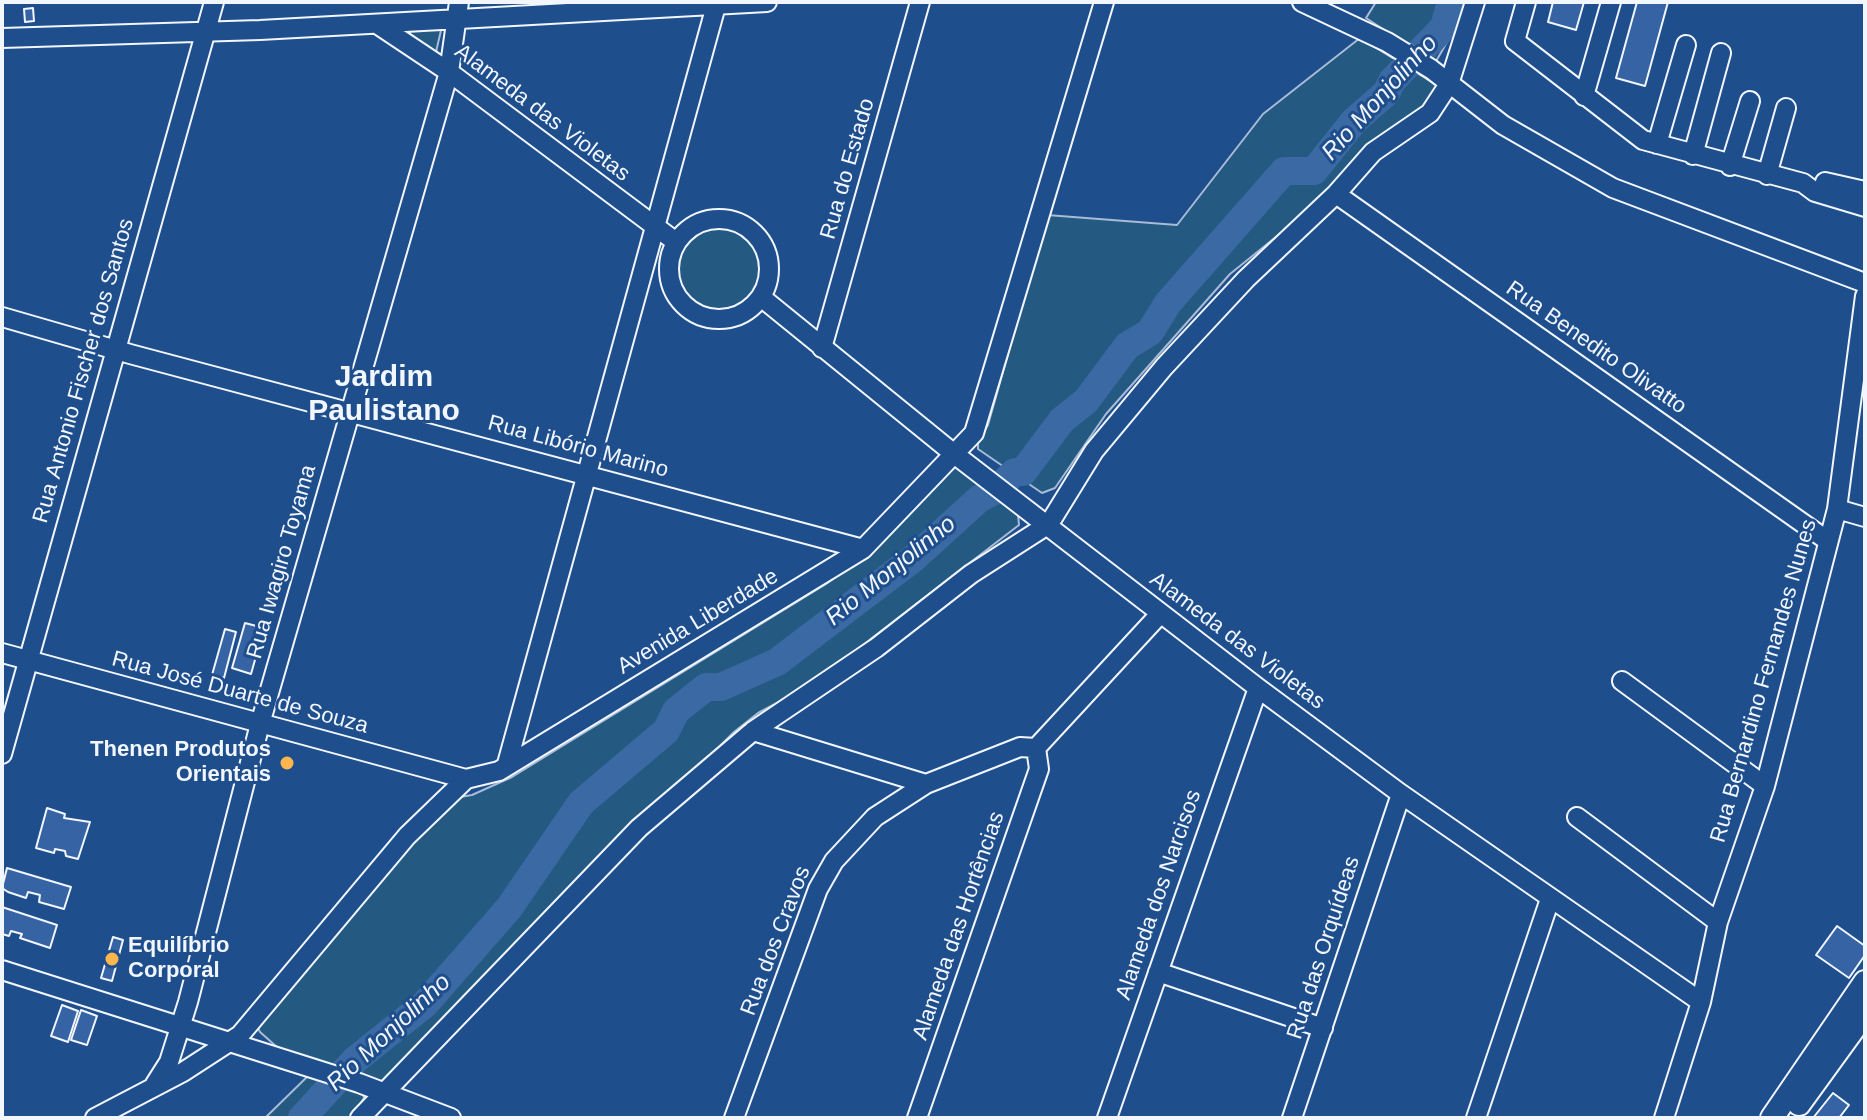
<!DOCTYPE html>
<meta charset="utf-8">
<style>
body{margin:0}
#map{position:relative;width:1867px;height:1120px;overflow:hidden;background:#1f4e8c;font-family:Helvetica,sans-serif}
canvas{display:block}
.frame{position:absolute;inset:0;border:4px solid #f2f6ff;pointer-events:none}
</style>
<div id="map">
<canvas width="1867" height="1120"></canvas>
<div class="frame"></div>
</div>
<script>
const ctx = document.querySelector('canvas').getContext('2d');
ctx.lineJoin = 'round';
function fill(path, color) { ctx.fillStyle = color; ctx.fill(path, 'evenodd'); }
const poly = rows => new Path2D(rows.map(r => 'M' + r).join(''));
function trace(path, color, width, dash) { ctx.strokeStyle = color; ctx.lineWidth = width; ctx.lineCap = dash ? 'butt' : 'round'; ctx.setLineDash(dash || []); ctx.stroke(path); }
function drawText(font, color, halo, rows, align = 'center') {
  ctx.font = font + ' Helvetica,sans-serif'; ctx.lineWidth = 6; ctx.setLineDash([]); ctx.textBaseline = 'middle'; ctx.strokeStyle = halo; ctx.fillStyle = color; for (const [text, x, y, turn = 0] of rows) {
    ctx.save(); ctx.translate(x, y); ctx.rotate((+turn || 0) * Math.PI / 180); ctx.textAlign = isNaN(turn) ? turn : align; if (halo) ctx.strokeText(text, 0, 0); ctx.fillText(text, 0, 0); ctx.restore();
  }
}
const green = poly([
 [1376,2,1464,2,1457,25,1435,63,1366,18,1376,2],
 [442,26,436,52,410,34,410,28,442,26],
 [1360,38,1438,86,1426,109,1364,148,1323,199,1230,274,1106,414,1055,488,1042,493,978,449,978,441,988,425,1047,215,1177,225,1263,114,1360,38],
 '676 269a42 42 0 1 1 84 0a42 42 0 1 1-84 0Z',
 [955,464,1018,514,1019,525,811,685,758,713,734,732,382,1083,278,1048,260,1032,256,1025,449,799,472,795,512,777,826,584,867,554,955,464],
 [310,1074,362,1089,364,1098,356,1112,350,1118,265,1118,310,1074]
]);
const river = poly([
 [302,1118,355,1060,425,1004,509,908,581,803,666,731,676,711,706,687,721,687,777,662,914,558,979,499,994,491,1015,472,1023,472,1062,420,1086,401,1127,346,1150,332,1168,303,1284,171,1314,171,1354,121,1386,93,1392,81,1444,27,1451,2]
]);
const building = poly([
 [1553,2,1584,2,1576,30,1548,22,1553,2],
 [1637,2,1668,2,1645,86,1616,78,1637,2],
 [33,8,34,21,25,22,24,9,33,8],
 [245,623,264,628,251,674,232,668,245,623],
 [225,629,236,632,224,678,212,675,225,629],
 [47,808,65,814,64,818,90,822,78,859,66,856,65,851,55,849,54,853,36,848,47,808],
 [7,868,71,887,64,909,39,902,40,895,28,892,26,898,8,892,2,888,7,868],
 [2,907,57,925,50,948,20,938,22,934,11,931,9,936,2,934,2,907],
 [1837,926,1865,946,1865,955,1849,978,1816,955,1837,926],
 [113,937,123,940,112,981,101,978,113,937],
 [62,1005,78,1011,68,1042,51,1036,62,1005],
 [81,1010,97,1016,87,1045,71,1040,81,1010],
 [1833,1093,1849,1105,1839,1118,1813,1118,1833,1093]
]);
const minor = poly([
 [1302,2,1387,42,1431,69,1503,125,1613,188,1865,283],
 [1526,2,1515,41,1643,140,1803,183,1815,192,1865,207],
 [377,24,449,72,676,242],
 [2,38,260,30,767,2],
 [1584,96,1611,2],
 [1657,144,1686,45],
 [1693,155,1721,53],
 [1730,166,1750,101],
 [1767,175,1786,108],
 [1825,182,1865,191],
 [1336,194,1828,541],
 '669 269a50 50 0 1 1 100 0a50 50 0 1 1-100 0Z',
 [761,297,953,453,1258,688,1401,794,1701,1002],
 [2,317,130,354,863,549],
 [822,348,920,2],
 [1837,509,1865,517],
 [2,653,466,779],
 [1622,681,1765,786],
 [753,731,926,784],
 [2,754,214,2],
 [507,764,717,2],
 [1577,817,1718,922],
 [2,970,359,1083,451,1118],
 [1158,972,1323,1028],
 [155,1084,169,1062,188,1002,260,724,449,72,459,2],
 [95,1118,183,1072,240,1035,407,836,466,779,499,771,863,549,974,433,1104,2],
 [360,1118,639,828,753,731,876,648,971,574,1049,524,1094,451,1164,367,1246,279,1336,194,1373,152,1430,113,1449,84,1475,2],
 [734,1118,818,889,834,861,875,817,926,784,1020,747,1036,748,1160,614],
 [917,1118,1039,769,1036,748],
 [1107,1118,1258,688],
 [1292,1118,1401,794],
 [1476,1118,1550,899],
 [1664,1118,1701,1002,1718,922,1765,786,1837,509,1865,296]
]);
const major = poly([
 [1799,1104,1865,1013],
 [1772,1118,1865,982]
]);
const markers = [
 [287,763,8,"#ffb74d"],
 [112,959,8,"#ffb74d"]
];
const streetNames = [
 ["Alameda das Violetas",542,113,37],
 ["Rua do Estado",848,169,-74],
 ["Rua Benedito Olivatto",1596,348,35],
 ["Rua Antonio Fischer dos Santos",84,371,-74],
 ["Rua Libório Marino",578,447,15],
 ["Rua Iwagiro Toyama",282,562,-74],
 ["Avenida Liberdade",698,622,-31],
 ["Alameda das Violetas",1237,641,37],
 ["Rua Bernardino Fernandes Nunes",1764,681,-74],
 ["Rua José Duarte de Souza",240,693,15],
 ["Alameda dos Narcisos",1159,895,-71],
 ["Alameda das Hortências",959,926,-71],
 ["Rua dos Cravos",776,941,-69],
 ["Rua das Orquídeas",1324,948,-72]
];
const poiNames = [
 ["Thenen Produtos",271,750],
 ["Orientais",271,775],
 ["Equilíbrio",128,946,"left"],
 ["Corporal",128,971,"left"]
];
const waterNames = [
 ["Rio Monjolinho",1380,98,-48],
 ["Rio Monjolinho",891,571,-39],
 ["Rio Monjolinho",389,1033,-43]
];
const districtNames = [
 ["Jardim",384,378],
 ["Paulistano",384,412]
];
fill(green, '#245a82');
trace(green, '#a8bbd7', 2);
trace(river, '#3b69a3', 28);
fill(building, '#3563a3');
trace(building, '#f2f6ff', 2);
trace(minor, '#f2f6ff', 22);
trace(major, '#f2f6ff', 26);
trace(minor, '#1f4e8c', 18);
trace(major, '#1f4e8c', 22);
for (const [x, y, r, color] of markers) { const dot = new Path2D(); dot.arc(x, y, r, 0, 2 * Math.PI); ctx.fillStyle = color; ctx.fill(dot); trace(dot, '#1f4e8c', 3); }
drawText('22px', '#f2f6ff', '#1f4e8c', streetNames);
drawText('bold 22px', '#f2f6ff', '#1f4e8c', poiNames, 'right');
drawText('italic 24px', '#f2f6ff', '#1f4e8c', waterNames);
drawText('bold 30px', '#f2f6ff', '#1f4e8c', districtNames);
</script>
